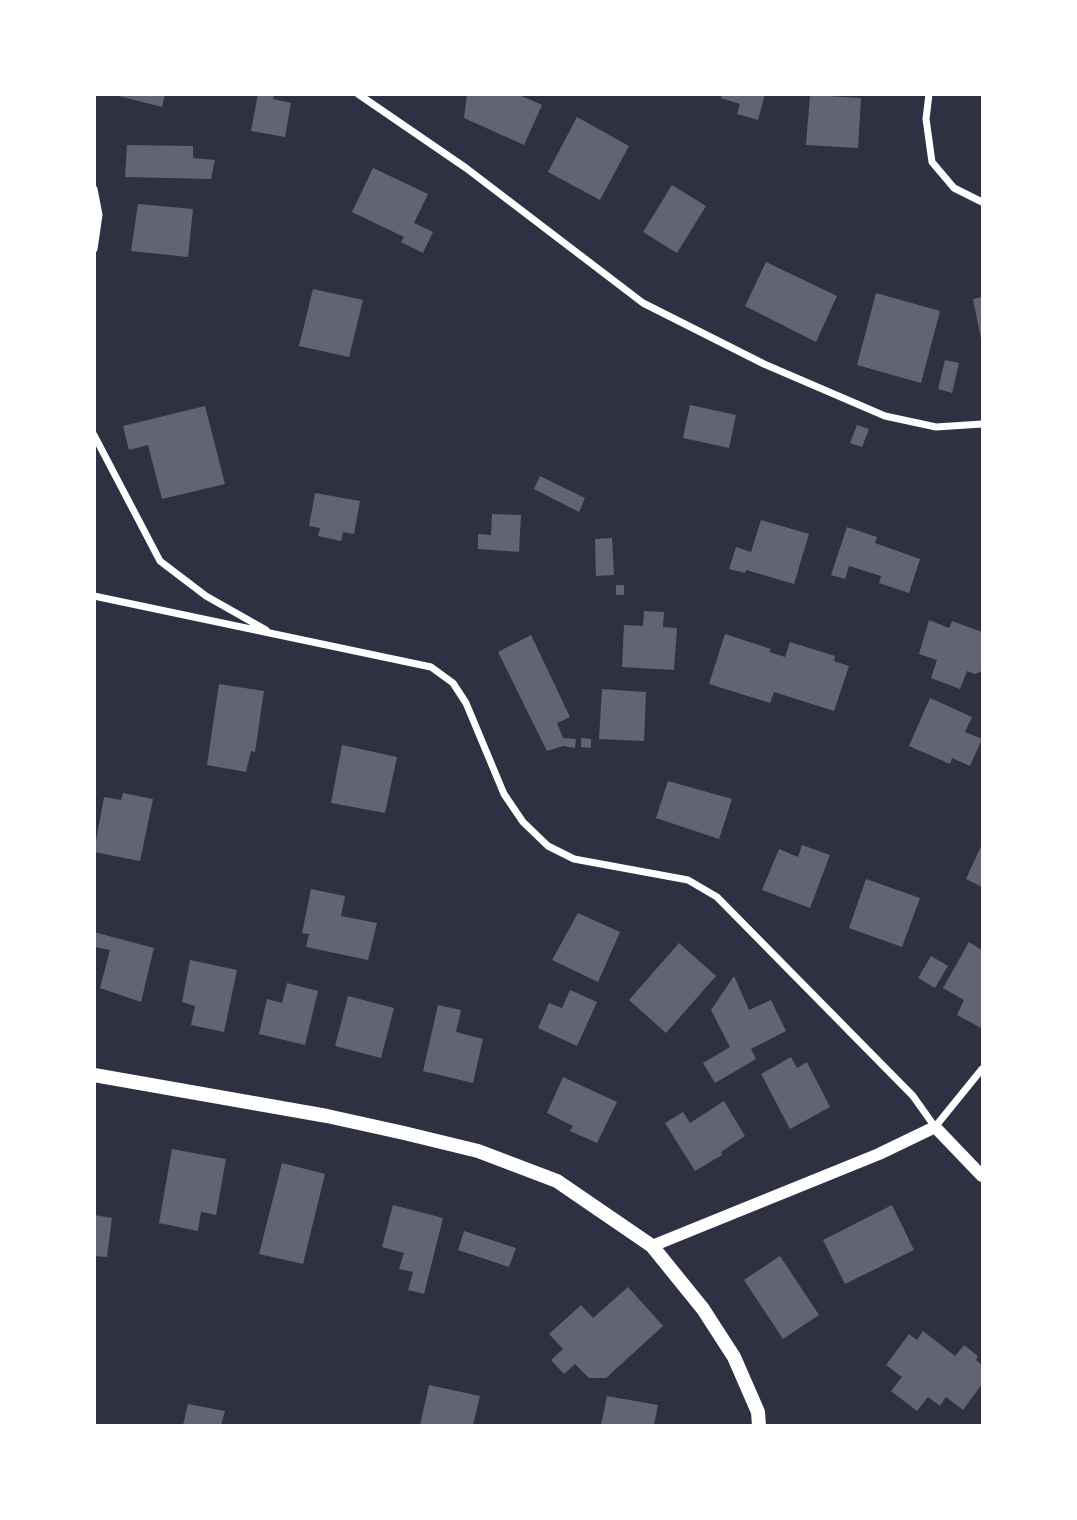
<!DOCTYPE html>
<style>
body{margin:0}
#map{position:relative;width:1077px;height:1520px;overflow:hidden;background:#2d3142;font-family:"Fira Sans Condensed",sans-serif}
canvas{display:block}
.frame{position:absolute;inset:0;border:96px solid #fff;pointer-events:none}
</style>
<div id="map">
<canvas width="1077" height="1520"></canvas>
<div class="frame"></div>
</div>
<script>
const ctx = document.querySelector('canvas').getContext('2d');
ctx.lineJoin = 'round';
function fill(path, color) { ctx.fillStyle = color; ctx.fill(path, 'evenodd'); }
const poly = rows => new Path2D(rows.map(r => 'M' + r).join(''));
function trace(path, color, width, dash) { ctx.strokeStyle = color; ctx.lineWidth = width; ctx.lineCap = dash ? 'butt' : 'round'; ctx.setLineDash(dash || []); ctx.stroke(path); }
const building = poly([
 [111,94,165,94,162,107],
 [258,94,274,94,273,99,291,103,285,137,251,131],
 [467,94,517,94,542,105,524,145,464,118],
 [722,94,765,94,758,120,737,114,740,104,721,98],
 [810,95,861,98,858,148,806,145],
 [577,117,629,146,600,200,548,172],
 [127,145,193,146,193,158,215,160,211,179,125,177],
 [373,168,428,194,414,223,433,232,423,253,401,242,404,237,352,212],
 [672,185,706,206,677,253,643,232],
 [138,204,193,209,188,257,131,251],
 [766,262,837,296,816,342,745,306],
 [313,289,363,300,349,357,299,346],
 [876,293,940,311,921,383,857,365],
 [982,297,982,339,981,339,973,299],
 [945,360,959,363,952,393,938,389],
 [690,405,736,415,729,448,683,438],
 [205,406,225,484,162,499,148,445,129,450,123,426],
 [857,425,869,429,862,447,850,443],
 [540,476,585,498,579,512,534,489],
 [315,493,360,501,354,534,343,532,341,541,318,536,320,528,309,526],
 [492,514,521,515,519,552,478,549,478,534,491,535],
 [761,520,809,534,794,584,746,570,745,573,729,569,736,547,751,552],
 [847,527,877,537,875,543,920,559,909,593,879,583,881,576,849,566,845,579,831,575],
 [612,538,614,575,596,576,595,539],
 [616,585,624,585,624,595,616,595],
 [644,611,664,612,663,627,677,628,674,670,622,667,624,625,643,626],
 [929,620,949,628,952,621,982,632,982,671,975,674,967,671,960,689,931,678,937,660,919,654],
 [725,634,771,649,769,652,785,657,790,642,835,656,834,661,849,666,834,711,774,692,770,703,709,684],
 [531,635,570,717,557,723,563,738,576,739,575,748,563,746,547,751,498,652],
 [219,684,264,691,255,752,251,751,246,772,207,765],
 [602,689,646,692,644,741,599,739],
 [930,698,972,717,965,732,982,739,970,766,952,758,950,764,909,746],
 [581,738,591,739,591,748,581,747],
 [342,745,397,757,385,813,331,803],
 [668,781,732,799,719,839,656,818],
 [123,793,153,799,140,861,94,852,104,797,121,800],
 [982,844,982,887,966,879],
 [802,845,830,855,810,908,762,890,779,849,798,857],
 [866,879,920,898,902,947,849,928],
 [311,889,345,896,341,916,377,923,368,960,306,947,309,934,302,933],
 [578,913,620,932,598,982,552,960],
 [94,932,154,948,141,1002,100,988,110,950,94,947],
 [969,942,982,950,981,1028,957,1015,964,1000,943,988],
 [679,943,716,976,666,1033,629,1000],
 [931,956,948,966,935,988,918,978],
 [190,960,237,970,224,1032,191,1025,195,1006,182,1002],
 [734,976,749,1010,771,1000,786,1031,751,1049,756,1059,715,1083,703,1063,730,1047,711,1010],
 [287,983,318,991,305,1045,259,1034,267,999,282,1003],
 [570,990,597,1002,577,1046,538,1028,549,1003,562,1008],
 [348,996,394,1008,381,1058,335,1046],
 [438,1005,461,1010,456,1032,483,1039,473,1083,423,1071],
 [791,1057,797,1068,807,1062,830,1107,790,1129,761,1074],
 [563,1077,617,1102,597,1143,570,1131,573,1126,547,1113],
 [724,1101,745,1136,721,1152,722,1155,695,1171,665,1123,683,1112,690,1123],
 [172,1149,226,1159,216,1215,201,1212,198,1231,159,1223],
 [282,1163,325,1174,303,1264,259,1254],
 [393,1205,443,1218,424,1294,408,1290,413,1272,399,1269,404,1253,382,1247],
 [892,1205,914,1250,845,1284,823,1240],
 [94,1215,112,1218,107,1257,94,1256],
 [464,1231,516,1248,509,1267,458,1250],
 [780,1256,819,1315,783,1339,744,1280],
 [628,1287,663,1326,606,1378,589,1378,575,1364,564,1374,551,1360,563,1349,549,1334,581,1305,593,1318],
 [923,1331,955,1356,964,1345,978,1356,976,1360,982,1365,982,1384,963,1410,946,1397,940,1406,928,1397,917,1411,891,1391,902,1377,886,1365,909,1334,917,1340],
 [429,1385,480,1396,473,1425,420,1425],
 [607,1396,658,1405,654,1425,601,1425],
 [188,1404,225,1411,221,1425,183,1425]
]);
const minor = poly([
 [358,94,466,168,643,303,764,364,885,416,936,427,982,424],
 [929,94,926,119,932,162,954,188,982,202],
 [94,189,99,215,94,249],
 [94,435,160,561,206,596,266,630],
 [94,596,431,667,453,683,466,703,504,794,523,822,548,846,574,859,688,880,717,897,913,1096,935,1127,982,1069]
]);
const tertiary = poly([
 [652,1246,879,1154,935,1127,982,1176]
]);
const secondary = poly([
 [94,1075,327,1116,404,1133,478,1151,557,1181,652,1246,703,1309,734,1357,758,1412,759,1426]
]);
fill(building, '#626471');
trace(minor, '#fff', 7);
trace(tertiary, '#fff', 12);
trace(secondary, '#fff', 14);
</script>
